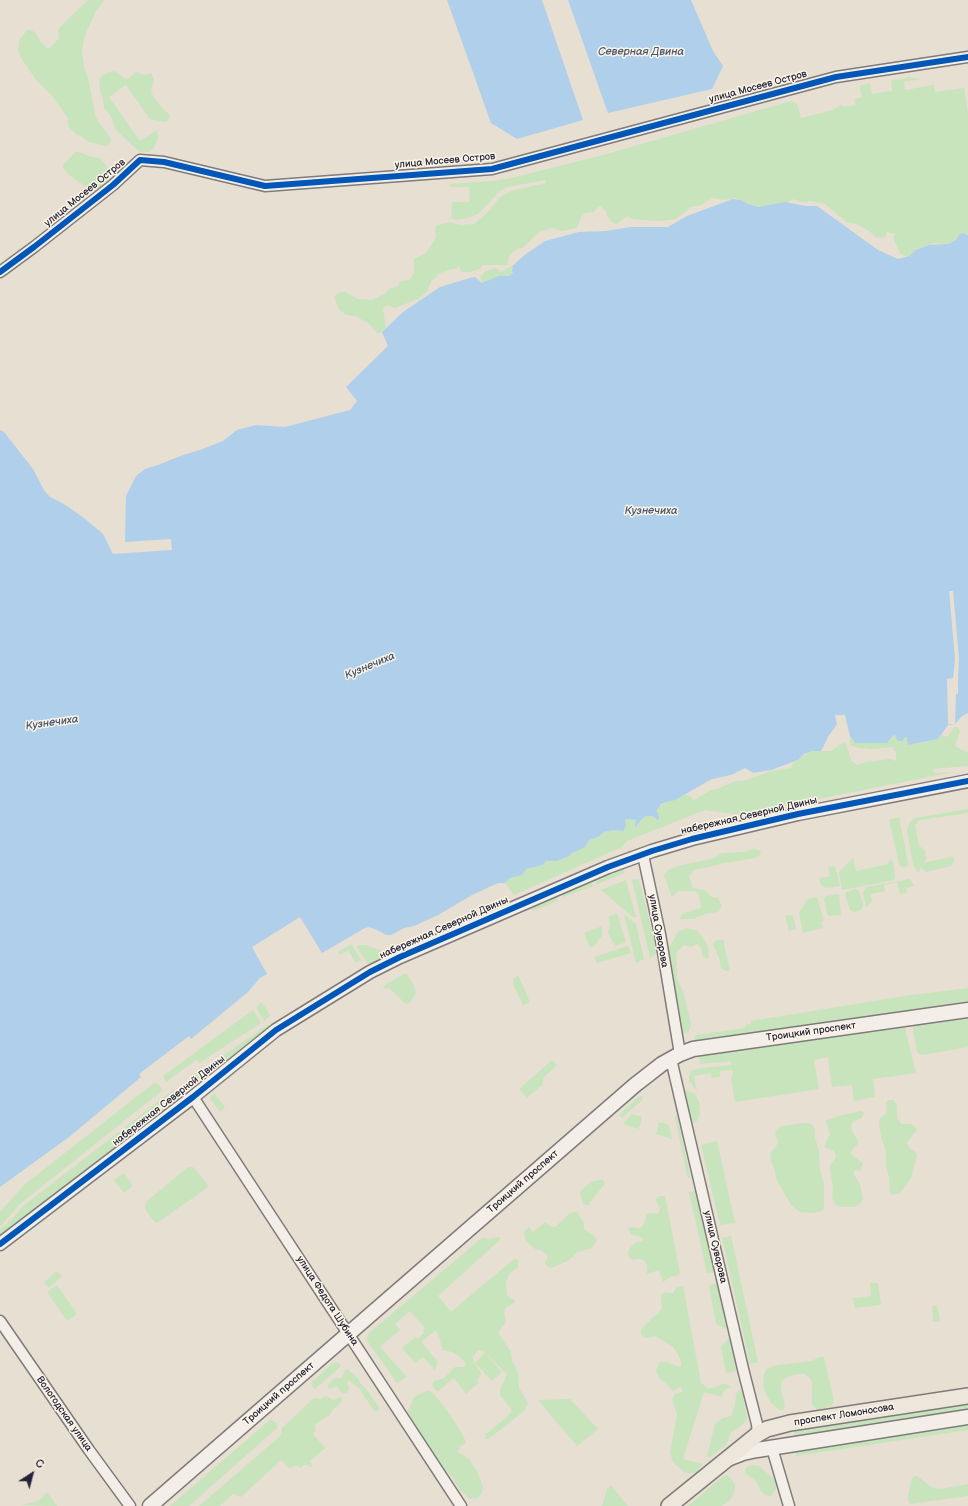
<!DOCTYPE html>
<meta charset="utf-8">
<style>
body{margin:0}
#map{position:relative;width:968px;height:1506px;overflow:hidden;background:#e7dfd1;font-family:"Balsamiq Sans",sans-serif}
canvas{display:block}
.north{position:absolute;left:12px;top:1454px;width:40px;height:40px;-webkit-text-stroke:3px #fcf5e5;paint-order:stroke;rotate:36deg;font-size:11px;font-weight:700;line-height:16px;text-align:center;color:#22223b}
.north::after{content:'';display:block;margin:auto;width:14px;height:18px;background:#22223b;clip-path:polygon(50% 0,100% 100%,50% 72%,0 100%)}
</style>
<div id="map">
<canvas width="968" height="1506"></canvas>
<div class="north">С</div>
</div>
<script>
const ctx = document.querySelector('canvas').getContext('2d');
ctx.lineJoin = 'round';
function fill(path, color) { ctx.fillStyle = color; ctx.fill(path, 'evenodd'); }
const poly = rows => new Path2D(rows.map(r => 'M' + r).join(''));
function trace(path, color, width, dash) { ctx.strokeStyle = color; ctx.lineWidth = width; ctx.lineCap = dash ? 'butt' : 'round'; ctx.setLineDash(dash || []); ctx.stroke(path); }
function drawText(font, color, halo, rows, align = 'center') {
  ctx.font = font + ' "Balsamiq Sans",sans-serif'; ctx.lineWidth = 3; ctx.setLineDash([]); ctx.textBaseline = 'middle'; ctx.strokeStyle = halo; ctx.fillStyle = color; for (const [text, x, y, turn = 0] of rows) {
    ctx.save(); ctx.translate(x, y); ctx.rotate((+turn || 0) * Math.PI / 180); ctx.textAlign = isNaN(turn) ? turn : align; if (halo) ctx.strokeText(text, 0, 0); ctx.fillText(text, 0, 0); ctx.restore();
  }
}
const green = poly([
 [88,0,105,0,96,11,86,33,83,43,82,52,84,67,88,78,96,118,111,139,109,145,106,146,89,142,81,136,77,135,68,126,68,118,65,114,53,97,36,80,21,58,18,50,19,41,27,30,31,30,36,33,40,41,47,48,51,47,59,38,58,30,61,26],
 [115,71,126,79,129,78,136,72,145,75,151,73,154,80,151,91,154,98,170,116,168,120,165,122,150,119,126,85,109,97,140,141,157,130,158,138,157,141,154,148,149,152,140,152,124,138,115,128,111,116,104,108,103,99,100,91,99,80,101,77,106,73],
 [909,77,921,79,904,82,905,90,934,85,935,92,964,88,968,113,968,235,965,234,958,236,956,240,948,244,934,243,916,250,909,256,903,255,900,253,893,238,895,234,887,232,885,237,881,238,876,237,868,230,856,224,847,222,825,204,811,201,802,202,793,199,789,202,758,207,748,204,741,200,735,198,724,200,712,198,701,205,691,207,676,219,659,221,633,219,627,216,617,224,613,223,611,221,607,216,606,211,601,206,598,207,594,212,584,213,580,219,578,226,576,228,562,231,553,228,539,232,523,248,519,248,514,251,508,258,508,265,482,265,480,269,469,272,461,272,459,266,456,269,451,269,438,274,435,278,431,281,428,290,420,298,395,308,386,305,383,309,386,328,378,334,368,323,355,316,346,315,339,309,334,297,339,292,345,292,358,299,372,300,385,294,389,289,398,286,400,281,409,280,414,273,414,259,426,253,434,241,436,236,435,230,436,226,449,222,460,225,474,224,489,211,501,196,511,191,546,183,546,180,507,187,500,191,478,214,468,218,456,220,451,218,452,202,470,202,469,187,451,187,449,184,492,181,511,178,603,155,791,101,797,104,801,118,832,110,841,105,844,107,856,105,854,100,862,97,859,86,870,83,872,94,892,91,891,80,904,79],
 [75,152,79,152,92,157,100,158,108,168,111,181,104,188,94,191,88,188,69,175,63,168,63,165],
 [512,266,513,267,512,271,513,273,509,276,504,276,498,277,482,283,480,276,486,271,496,268,501,272],
 [954,727,957,727,960,731,955,746,968,753,968,766,933,769,934,772,936,773,953,772,773,808,747,816,705,810,627,841,622,847,514,895,505,883,510,878,522,875,526,869,543,865,546,861,557,861,569,856,589,840,598,837,604,832,613,830,620,831,626,826,625,820,627,819,636,820,637,827,642,819,646,816,652,816,656,819,658,814,658,808,665,802,685,795,690,796,694,800,711,790,717,789,735,781,743,781,771,771,791,768,793,764,802,756,812,751,831,751,844,742,847,746,851,760,857,765,866,762,890,759,896,761,896,752,892,747,870,749,854,747,850,744,850,736,855,743,887,743,895,735,903,739,905,737,907,737,908,745,938,739,942,735,948,737],
 [968,809,968,813,920,820,915,825,919,846,925,850,926,859,922,865,926,862,953,857,954,861,951,866,927,872,922,869,922,865,919,872,917,872,913,864,907,830,910,822,914,818],
 [899,817,908,862,908,865,905,868,901,867,899,864,889,820],
 [755,848,761,852,759,856,755,858,724,863,705,868,697,869,693,871,689,877,693,888,705,890,712,897,718,898,722,906,718,912,705,914,694,919,680,919,682,914,701,908,699,894,695,891,678,891,672,897,664,875,668,870,681,865,712,859,722,853,744,852],
 [853,858,856,871,888,864,890,859,893,862,895,876,894,880,842,890,839,872],
 [623,866,625,873,597,884,592,879],
 [835,866,840,886,827,888,823,887,821,885,819,878,830,876,828,867],
 [639,879,657,951,655,955,650,958,632,880],
 [910,879,914,886,906,888,907,893,900,894,897,882,884,885,885,891,871,894,872,902,866,907,863,894,864,890,867,887],
 [626,880,636,917,633,917,601,890],
 [590,881,594,886,563,897,562,893],
 [855,889,859,890,863,905,862,909,859,911,853,912,850,910,845,895,846,892],
 [839,894,841,915,829,916,827,913,824,898,827,896],
 [556,895,558,901,533,911,531,905],
 [817,897,824,921,821,922,823,928,803,933,799,913,808,899],
 [617,913,626,942,615,946,608,933,610,923,608,917],
 [624,914,636,924,644,959,636,963],
 [793,915,796,929,789,931,785,916],
 [602,926,602,936,595,945,590,948,584,933],
 [687,928,696,930,702,936,708,946,709,958,705,958,703,957,701,948,698,944,691,947,684,945,676,953,677,978,683,991,691,1024,690,1029,688,1032,682,1034,668,950,678,932],
 [723,939,730,971,726,971,721,968,719,958,713,945,713,943,716,940,722,940],
 [351,944,361,960,356,963,348,950,340,955,338,952],
 [358,945,366,945,376,949,384,952,386,957,369,966,357,947],
 [628,946,631,953,597,963,594,957],
 [406,973,414,985,416,993,410,1003,406,1004,403,1002,400,998,389,988,385,989,383,986],
 [518,975,530,1002,523,1005,513,984,514,978],
 [968,988,968,1001,699,1043,695,1041,694,1037,697,1035,745,1028,745,1025,751,1024,751,1021,911,995],
 [262,1002,270,1016,264,1021,256,1007],
 [253,1010,261,1023,199,1063,196,1060,166,1082,163,1076],
 [968,1016,968,1047,922,1055,917,1052,913,1028,915,1024],
 [269,1024,272,1030,202,1081,193,1076],
 [903,1026,905,1028,916,1073,873,1079,875,1097,854,1101,852,1085,832,1087,828,1057,814,1060,819,1089,735,1102,731,1078,733,1074,732,1070,720,1071,720,1077,712,1078,711,1073,694,1076,697,1091,689,1081,689,1077,691,1071,701,1068,731,1065,731,1061,700,1064,699,1055,700,1055],
 [552,1060,557,1065,543,1078,544,1080,542,1082,543,1084,527,1098,519,1089],
 [154,1083,155,1084,157,1083,163,1090,20,1204,0,1227,0,1212,24,1185],
 [173,1090,180,1100,0,1240,0,1230,12,1219,23,1206],
 [686,1090,695,1094,699,1102,700,1113,697,1121,694,1123,691,1122,683,1093],
 [214,1093,225,1107,220,1112,210,1098],
 [643,1096,642,1100,622,1118,619,1115,638,1097],
 [889,1100,894,1100,897,1106,897,1118,901,1124,911,1124,916,1128,917,1130,907,1142,908,1147,916,1152,917,1156,911,1178,900,1193,893,1195,890,1192,889,1177,886,1165,886,1151,882,1140,879,1126,880,1118,887,1113,886,1102],
 [861,1111,864,1113,862,1118,854,1121,851,1125,852,1131,858,1141,857,1146,852,1149,851,1154,863,1163,860,1171,855,1170,853,1173,860,1184,863,1199,861,1203,854,1207,843,1207,836,1205,832,1198,833,1188,830,1170,830,1166,836,1157,834,1151,824,1147,830,1134,826,1122,827,1120,842,1115],
 [632,1114,642,1117,639,1129,623,1124],
 [677,1115,691,1180,687,1176,675,1117],
 [659,1122,669,1125,672,1139,656,1134],
 [805,1123,812,1124,815,1130,815,1138,819,1151,820,1170,824,1184,824,1208,822,1211,815,1213,800,1212,791,1205,776,1179,775,1171,770,1158,771,1152,776,1147,778,1142,775,1133,777,1129,782,1126],
 [717,1141,735,1223,720,1225,701,1145],
 [188,1167,193,1167,208,1185,207,1188,157,1223,153,1220,145,1209,146,1202],
 [124,1173,133,1186,124,1193,114,1180],
 [598,1180,603,1180,605,1183,603,1186,588,1205,586,1205,583,1204,580,1193,581,1190,591,1182],
 [698,1190,715,1272,707,1273,689,1192],
 [660,1196,665,1196,680,1273,677,1276,670,1277,663,1282,659,1270,647,1274,647,1266,645,1261,640,1259,632,1260,629,1257,628,1253,629,1249,635,1243,642,1241,643,1239,639,1236,632,1235,628,1229,630,1227,638,1228,641,1228,645,1222,646,1215,649,1213,658,1214,660,1209,656,1200,657,1197],
 [576,1211,584,1223,584,1229,594,1236,597,1241,592,1248,578,1252,569,1260,554,1267,549,1268,545,1263,548,1256,546,1254,540,1250,535,1249,526,1241,524,1235,525,1230,529,1227,533,1232,545,1222,552,1227,555,1227,569,1214],
 [731,1236,758,1362,750,1364,722,1238],
 [483,1237,488,1239,499,1237,501,1239,438,1296,451,1312,514,1259,516,1259,518,1261,518,1267,509,1274,506,1283,507,1295,511,1299,514,1299,515,1302,506,1308,504,1311,506,1322,499,1331,499,1334,511,1352,512,1361,518,1372,519,1388,528,1403,524,1411,495,1434,487,1439,485,1439,486,1434,508,1416,512,1410,500,1395,500,1390,507,1374,483,1351,478,1350,473,1357,474,1363,481,1373,481,1375,477,1380,478,1383,466,1394,454,1378,437,1392,432,1385,434,1381,444,1378,455,1367,464,1367,466,1365,464,1361,459,1356,452,1352,442,1350,440,1339,436,1330,421,1342,438,1362,435,1370,423,1357,415,1363,402,1348,415,1337,417,1339,424,1333,423,1331,425,1328,410,1311,395,1324,400,1330,380,1347,407,1377,397,1383,366,1339,369,1333],
 [57,1271,62,1276,49,1288,44,1282],
 [719,1283,728,1330,716,1324,709,1285],
 [870,1283,878,1283,881,1305,855,1308,853,1298,871,1296],
 [57,1285,77,1314,67,1321,47,1292],
 [683,1286,701,1383,709,1389,723,1384,729,1385,731,1387,724,1390,722,1397,704,1392,683,1459,703,1464,696,1472,689,1474,684,1472,673,1462,670,1453,677,1414,672,1399,675,1394,682,1392,682,1388,680,1387,673,1391,668,1385,660,1379,656,1371,657,1367,660,1362,668,1362,679,1367,681,1366,681,1361,677,1353,673,1347,655,1336,645,1338,641,1335,641,1330,653,1317,658,1314,662,1309,661,1295,665,1292,673,1293,677,1287],
 [937,1305,940,1321,933,1322,932,1306],
 [729,1338,736,1371,726,1373,721,1347],
 [485,1353,502,1372,492,1381,475,1363],
 [819,1357,824,1357,834,1401,831,1406,818,1410,812,1405,812,1382,810,1378,804,1374,798,1374,787,1377,782,1381,781,1385,782,1393,785,1406,783,1410,780,1410,771,1403,764,1390,763,1378,766,1369,778,1365,812,1361],
 [337,1362,341,1365,340,1367,315,1389,313,1388,311,1383,333,1363],
 [347,1369,358,1378,360,1383,367,1390,380,1409,376,1412,374,1411,359,1388,349,1381,347,1382,349,1389,346,1393,342,1393,337,1386,329,1389,328,1385,334,1378,342,1378,345,1370],
 [429,1390,434,1394,451,1416,463,1435,466,1443,460,1447,458,1452,470,1460,478,1473,483,1487,482,1493,478,1498,470,1499,461,1491,452,1477,434,1457,409,1420,408,1411,414,1397],
 [739,1390,743,1394,747,1419,741,1426,731,1432,727,1444,722,1448,710,1457,707,1457,715,1424,723,1418,731,1416,735,1405,736,1394],
 [325,1396,327,1396,333,1400,341,1397,342,1401,339,1405,333,1409,330,1415,314,1425,316,1430,313,1434,325,1448,310,1461,313,1466,310,1467,308,1465,304,1465,301,1468,298,1466,294,1466,290,1469,281,1460,241,1497,233,1494,220,1506,199,1506,278,1438,281,1434,282,1428,314,1398,321,1399],
 [570,1399,598,1429,577,1446,538,1400],
 [968,1400,968,1411,795,1436,794,1425],
 [271,1419,277,1424,277,1428,189,1506,170,1506],
 [968,1422,968,1430,796,1456,796,1450],
 [753,1465,759,1466,776,1481,776,1489,771,1496,765,1495,761,1491,756,1481,745,1473,745,1470,747,1467],
 [727,1475,730,1477,735,1485,734,1493,730,1500,722,1506,688,1506,722,1477],
 [914,1476,919,1477,931,1487,941,1489,968,1484,968,1496,910,1504,908,1501,908,1496,911,1481],
 [611,1485,627,1505,628,1506,602,1506,607,1489],
 [47,1492,57,1506,21,1505,39,1501]
]);
const water = poly([
 [447,0,542,0,583,120,517,139,491,123],
 [568,0,691,0,713,51,723,66,712,89,608,113],
 [733,199,741,200,748,204,758,207,785,202,806,206,817,206,878,250,898,259,909,256,916,250,929,245,948,244,956,240,958,236,962,233,968,235,968,713,962,716,955,724,948,725,938,739,908,745,907,737,905,737,902,741,898,741,895,735,893,736,887,743,855,743,850,736,845,715,835,715,837,724,828,737,821,751,812,751,804,754,798,760,771,770,753,773,745,768,731,775,712,779,675,800,666,802,661,804,657,810,659,818,658,820,652,816,646,816,642,819,635,828,636,820,627,819,625,820,626,826,623,831,613,830,604,832,598,837,589,840,585,847,572,853,569,856,557,861,546,861,543,865,526,869,522,875,510,878,505,883,498,883,472,895,438,915,414,926,404,928,391,935,386,935,377,930,369,927,365,928,322,953,300,917,252,947,267,974,260,978,248,992,191,1039,189,1036,139,1074,141,1077,69,1137,0,1187,0,430,4,432,33,469,44,490,50,497,64,504,84,518,103,534,113,554,172,550,171,539,125,542,126,496,136,476,145,469,158,465,183,455,200,450,223,441,237,430,256,425,285,427,350,410,357,401,346,387,388,346,382,332,403,312,440,287,470,278,475,277,482,283,499,276,509,276,513,273,512,271,513,267,512,266,526,254,545,241,579,232,606,231,631,227,668,227,687,216]
]);
const pier = poly([
 [949,591,953,591,959,658,958,680,958,694,956,694,955,724,948,724,947,679,953,678,955,659]
]);
const minor = poly([
 [0,272,34,247,113,185,140,160,164,162,265,186,492,169,836,77,968,57],
 [643,855,660,934,680,1054],
 [671,1059,743,1369,757,1424,758,1434],
 [193,1097,461,1506],
 [0,1321,89,1450,130,1506],
 [772,1448,789,1506]
]);
const tertiary = poly([
 [0,1244,193,1097,276,1030,370,972,400,957,608,867,652,851,692,839,798,814,968,781]
]);
const secondary = poly([
 [730,1458,743,1453,757,1450,968,1417],
 [150,1506,635,1085,662,1064,680,1054,693,1049,968,1010]
]);
const primary = poly([
 [669,1506,758,1434,767,1429,790,1423,968,1396]
]);
const cycleway = poly([
 [0,272,34,247,113,185,140,160,164,162,265,186,492,169,836,77,968,57],
 [0,1244,193,1097,276,1030,370,972,400,957,608,867,652,851,692,839,798,814,968,781]
]);
const streetNames = [
 ["улица Мосеев Остров",758,87,-15],
 ["улица Мосеев Остров",445,161,-5],
 ["улица Мосеев Остров",85,193,-39],
 ["набережная Северной Двины",749,816,-13],
 ["набережная Северной Двины",444,928,-24],
 ["улица Суворова",658,931,80],
 ["Троицкий проспект",811,1032,-8],
 ["набережная Северной Двины",169,1101,-38],
 ["Троицкий проспект",523,1182,-41],
 ["улица Суворова",715,1247,77],
 ["улица Федота Шубина",327,1301,57],
 ["Троицкий проспект",279,1394,-41],
 ["Вологодская улица",64,1414,55],
 ["проспект Ломоносова",844,1415,-9]
];
const waterNames = [
 ["Северная Двина",641,52],
 ["Кузнечиха",651,511],
 ["Кузнечиха",370,666,-23],
 ["Кузнечиха",52,723,-8]
];
fill(green, '#c7e4bd');
fill(water, '#b0cfea');
fill(pier, '#e7dfd1');
trace(minor, '#7f7b7a', 13);
trace(tertiary, '#7f7b7a', 15);
trace(secondary, '#7f7b7a', 17);
trace(primary, '#7f7b7a', 18);
trace(minor, '#f3efe8', 10);
trace(tertiary, '#f3efe8', 12);
trace(secondary, '#f3efe8', 14);
trace(primary, '#ece6db', 15);
trace(cycleway, '#0057b8', 6);
drawText('10px', '#22223b', '#fcf5e5', streetNames);
drawText('italic 11px', '#465472', '#fcf5e5', waterNames);
</script>
